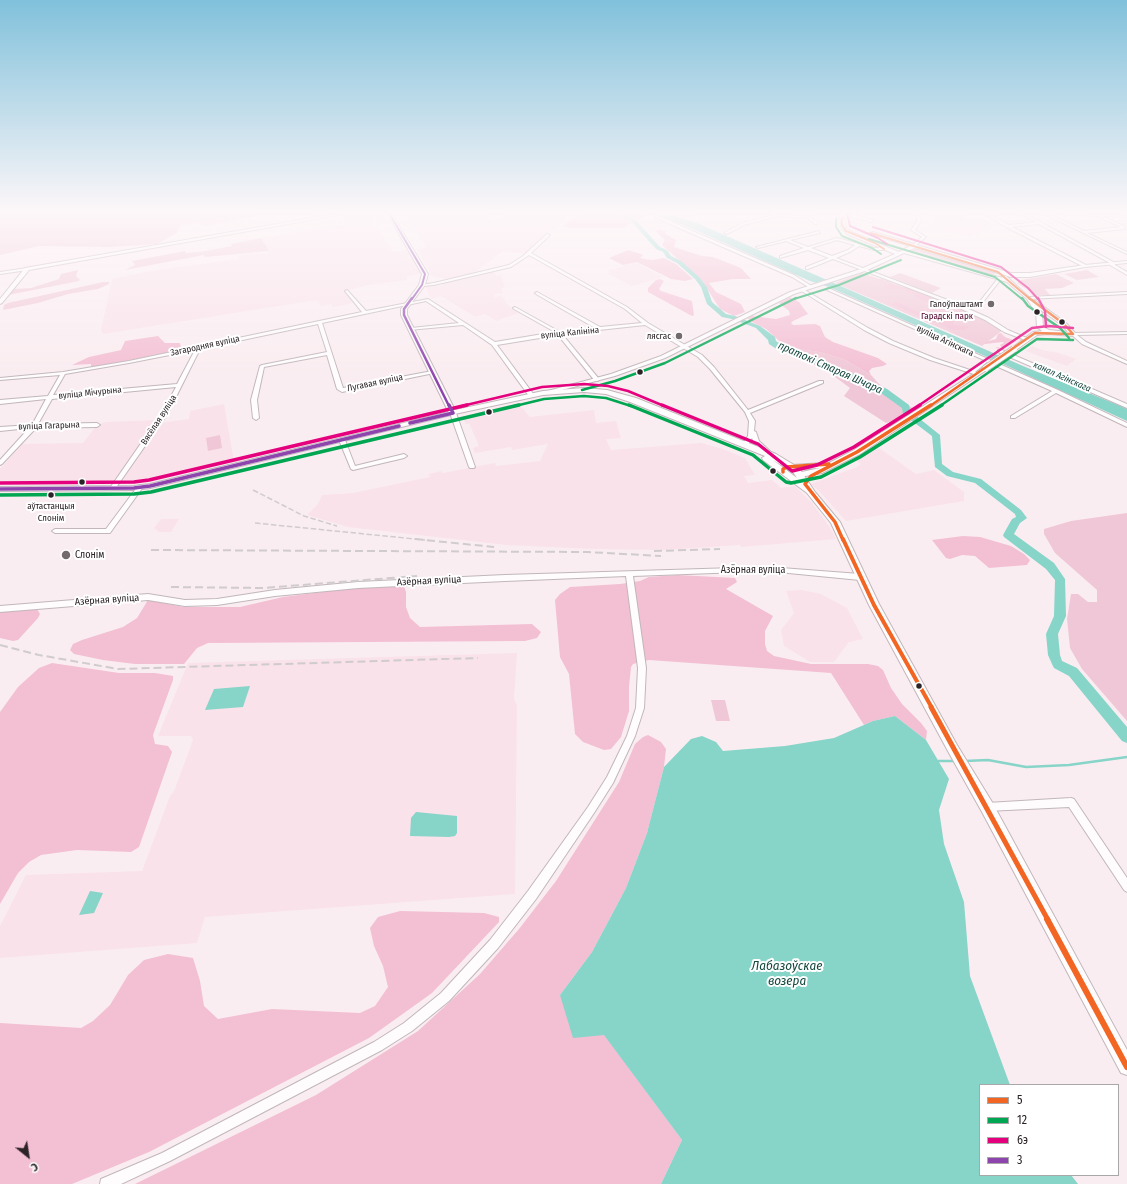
<!DOCTYPE html>
<meta charset="utf-8">
<style>
body{margin:0}
#map{position:relative;width:1127px;height:1184px;overflow:hidden;background:#faedf1;font-family:"Fira Sans Condensed",sans-serif}
canvas{display:block}
.legend{position:absolute;left:979px;top:1084px;width:140px;height:92px;box-sizing:border-box;background:#fff;border:1px solid #aaa7a8;margin:0;padding:5px 7px;list-style:none;font-size:12px;color:#2b2326}
.legend li{display:flex;align-items:center;gap:8px;height:20px}
.legend b{width:20px;border:1px solid #aaa7a8}
.north{position:absolute;left:8px;top:1136px;width:40px;height:40px;-webkit-text-stroke:3px #fff;paint-order:stroke;rotate:150deg;font-size:11px;font-weight:700;line-height:16px;text-align:center;color:#2b2326}
.north::after{content:'';display:block;margin:auto;width:14px;height:18px;background:#2b2326;clip-path:polygon(50% 0,100% 100%,50% 72%,0 100%)}
</style>
<div id="map">
<canvas width="1127" height="1184"></canvas>
<ul class="legend">
<li><b style="height:5px;background:#f26522"></b>5</li>
<li><b style="height:5px;background:#00a651"></b>12</li>
<li><b style="height:5px;background:#e5007d"></b>6э</li>
<li><b style="height:5px;background:#8e44ad"></b>3</li>
</ul>
<div class="north">С</div>
</div>
<script>
const ctx = document.querySelector('canvas').getContext('2d');
ctx.lineJoin = 'round';
function fill(path, color) { ctx.fillStyle = color; ctx.fill(path, 'evenodd'); }
const poly = rows => new Path2D(rows.map(r => 'M' + r).join(''));
function trace(path, color, width, dash) { ctx.strokeStyle = color; ctx.lineWidth = width; ctx.lineCap = dash ? 'butt' : 'round'; ctx.setLineDash(dash || []); ctx.stroke(path); }
function drawText(font, color, halo, rows, align = 'center') {
  ctx.font = font + ' "Fira Sans Condensed",sans-serif'; ctx.lineWidth = 4; ctx.setLineDash([]); ctx.textBaseline = 'middle'; ctx.strokeStyle = halo; ctx.fillStyle = color; for (const [text, x, y, turn = 0] of rows) {
    ctx.save(); ctx.translate(x, y); ctx.rotate((+turn || 0) * Math.PI / 180); ctx.textAlign = isNaN(turn) ? turn : align; if (halo) ctx.strokeText(text, 0, 0); ctx.fillText(text, 0, 0); ctx.restore();
  }
}
const built = poly([
 [354,213,383,213,386,219,370,221,374,229,379,229,393,252,408,250,411,256,407,257,408,258,412,258,421,273,406,277,407,280,368,285,345,291,353,303,333,307,331,304,321,306,317,300,103,334,101,330,112,279,157,270,239,259,239,255,269,253,261,238,346,224,340,216],
 [404,213,492,213,487,215,491,220,500,219,507,213,572,213,525,254,503,251,474,273,448,279,432,276,417,250,426,247],
 [932,213,962,213,967,219,984,219,995,225,990,227,990,229,970,236,934,230,927,228,930,223,934,223],
 [636,262,663,277,632,286,607,273,611,272,608,271],
 [493,271,497,276,501,275,505,287,501,288,503,293,494,294,495,297,502,296,507,304,519,313,496,321,485,314,475,317,441,296,431,299,426,287,441,286,444,283],
 [1032,346,1045,351,1056,352,1076,359,1067,366,1026,351],
 [518,403,530,417,594,410,596,423,616,421,621,438,606,439,611,450,701,443,723,449,745,458,755,475,744,476,748,483,772,480,781,488,795,486,812,503,829,526,836,539,741,547,740,545,664,550,594,549,506,545,348,527,307,515,318,504,322,495,353,493,430,477,429,474,441,471,443,473,495,463,496,466,540,461,548,444,512,450,511,447,475,453,473,448,479,446,469,423,466,424,463,418,474,416,475,413],
 [224,404,234,462,143,482,120,483,160,423,189,419,190,411],
 [157,420,115,483,0,484,0,469,22,444,83,443,97,425,106,422],
 [879,448,916,474,934,470,964,492,964,501,846,521,820,492,811,484,857,467,861,464,855,460],
 [161,519,179,519,171,532,159,532,154,528],
 [801,590,821,594,847,608,863,639,849,642,834,662,810,662,784,646,781,630,794,613,786,591],
 [517,653,514,699,517,705,515,894,205,917,197,943,0,958,0,926,26,875,142,871,170,796,174,791,193,740,191,736,158,736,188,663]
]);
const green = poly([
 [0,213,272,213,206,226,202,225,198,222,182,225,179,227,177,233,157,244,109,247,39,246,0,255],
 [261,238,269,251,205,257,204,255,125,270,135,265,132,261,185,251,186,253,200,252,232,246,231,244],
 [916,248,994,272,996,273,991,275,910,252],
 [78,270,76,276,80,280,79,281,8,295,14,289,31,288,59,279,61,274],
 [1087,270,1099,277,1077,280,1064,274],
 [862,273,953,304,988,321,1003,330,982,346,835,283],
 [900,273,941,288,932,293,890,277],
 [1056,274,1074,283,1062,288,1045,289,1050,295,1036,295,1017,283,1021,280],
 [103,282,109,282,109,284,98,289,68,294,38,303,3,310,4,305,8,303],
 [796,348,819,352,843,359,871,375,878,383,912,408,895,420,886,423,844,396,850,388,830,373,799,357],
 [220,435,222,448,208,451,206,438],
 [1127,513,1127,721,1082,669,1070,648,1067,619,1071,594,1078,594,1088,602,1097,602,1097,590,1055,553,1044,534,1044,529,1071,521],
 [711,700,725,700,730,721,716,721]
]);
const forest = poly([
 [581,213,650,213,623,228,570,228,563,226],
 [659,230,666,231,664,233,676,240,674,247,702,256,713,257,741,268,751,279,733,279,709,283,716,292,741,304,745,312,734,316,720,309,703,282,662,245,665,240,655,231],
 [628,250,641,254,643,255,640,258,644,259,653,260,663,258,668,260,676,264,693,279,685,281,671,279,637,262,623,265,609,258],
 [660,279,664,281,659,289,661,291,692,301,694,315,692,316,648,292,648,288,656,280],
 [882,279,900,287,908,288,942,300,932,300,936,305,930,305,927,302,915,297,914,295,919,294,908,293,905,289,889,289,883,287,890,285,885,281,875,280],
 [790,297,799,302,808,314,793,321,791,323,793,325,815,324,820,326,825,337,833,342,878,358,887,364,883,366,872,368,869,371,871,375,843,359,819,352,786,347,766,329,750,321,748,318,752,316,776,319,790,315,789,311,779,303],
 [886,302,895,305,893,303,897,302,920,313,938,313,940,314,940,319,945,320,945,318,952,317,954,319,953,323,955,325,968,326,969,327,964,330,954,330],
 [1001,333,1005,337,1016,341,1000,350,995,347,1002,348,1000,345,1004,343,1003,342,985,344,985,342,996,339,998,334],
 [158,336,165,343,180,343,181,348,177,351,123,362,91,367,91,364,72,365,89,357,121,350,125,341],
 [963,536,980,537,1011,546,1024,554,1030,560,1027,565,989,568,975,556,962,555,950,559,946,558,932,540],
 [678,575,735,578,737,582,726,589,773,616,765,631,765,644,767,651,774,656,811,664,868,664,878,666,883,670,891,688,902,704,921,723,927,731,926,740,895,716,873,721,864,725,831,673,649,660,633,664,631,667,629,687,629,711,621,737,611,749,604,750,583,742,575,734,569,674,560,657,555,600,560,594,570,587,620,584,640,581,649,577],
 [404,586,406,592,406,607,410,618,420,627,532,624,541,632,537,638,525,641,208,643,197,648,184,664,135,664,103,660,74,654,70,650,73,644,82,640,123,627,137,618,148,600,184,607,240,607,283,597,353,588],
 [37,609,40,614,38,618,18,640,13,641,0,638,0,612],
 [52,663,119,673,155,673,173,676,173,680,153,735,155,744,168,746,172,752,139,847,131,852,77,850,41,855,29,862,18,873,0,904,0,712,18,687,39,668],
 [648,735,661,742,666,749,664,767,647,833,626,888,592,952,560,995,604,1034,682,1140,661,1184,135,1184,316,1095,418,1031,480,974,519,929,556,881,619,782,635,744,643,737],
 [400,911,484,913,499,917,499,922,432,993,369,1038,149,1152,72,1184,0,1184,0,1023,81,1028,93,1021,110,1005,128,975,144,960,168,954,193,958,200,981,204,1006,218,1019,272,1009,360,1013,375,1006,388,987,383,966,374,946,370,928,378,917]
]);
const water = poly([
 [651,213,667,213,697,223,1023,366,1118,405,1127,409,1127,421,1003,364,829,287,810,281,693,229],
 [250,686,243,707,205,710,214,689],
 [895,716,926,740,949,779,939,810,944,844,964,902,970,976,1010,1085,980,1085,980,1175,1071,1175,1078,1184,661,1184,682,1140,604,1035,573,1038,560,995,592,952,626,888,647,833,664,767,691,739,702,736,716,742,723,751,785,746,834,738,873,721],
 [416,812,457,816,457,833,455,836,449,837,410,836,411,818],
 [90,891,103,893,94,913,79,915]
]);
const stream = poly([
 [938,761,955,761],
 [965,761,988,760,1026,767,1069,765,1127,757]
]);
const river = poly([
 [616,213,623,213,634,218,660,247,667,250,671,256,681,261,699,277,707,287,712,302,726,314,735,316,760,326,775,337,776,341,784,346,836,366,887,389,909,405,910,411,940,435,942,464,953,472,981,479,1021,510,1027,518,1020,523,1014,534,1054,563,1065,579,1066,616,1058,634,1060,655,1062,661,1077,668,1127,727,1127,743,1122,741,1069,676,1054,668,1052,664,1048,655,1046,634,1054,616,1055,580,1046,569,1004,537,1003,535,1012,519,1016,517,1015,514,975,483,947,476,935,467,932,436,903,414,902,408,881,393,830,370,778,350,769,344,768,340,756,328,732,319,722,317,707,304,701,287,695,279,677,263,667,258,663,252,656,249,630,220,616,213]
]);
const minor = poly([
 [689,213,694,213,686,217,683,216,689,213],
 [806,213,810,213,808,216,817,222,817,224,815,224,807,218,778,216,744,225,727,234,724,233,742,223,778,214,804,216,806,213],
 [917,213,921,213,921,221,915,230,926,237,914,247,913,245,922,237,911,230,917,221,917,213],
 [982,213,987,213,1009,225,1036,222,1019,213,1024,213,1115,263,1115,265,1127,272,1127,275,1110,265,1110,263,1039,224,1012,227,1086,265,1086,267,1084,267,1006,227,982,213],
 [1042,213,1047,213,1084,231,1121,227,1097,216,1051,213,1127,215,1127,217,1101,216,1124,226,1125,229,1087,233,1127,252,1127,254,1042,213],
 [656,216,658,216,794,275,813,287,810,288,792,277,656,218,656,216],
 [819,231,820,233,790,240,808,247,837,238,874,248,885,248,885,250,874,250,859,246,850,252,836,258,953,302,989,318,1008,330,1029,339,1025,340,1004,332,985,320,951,304,833,259,808,269,806,269,806,267,829,258,808,250,780,258,780,256,804,248,786,241,758,248,756,247,819,231],
 [837,240,855,245,848,250,832,256,811,248,837,240],
 [547,234,550,235,531,253,627,307,648,323,702,355,714,367,748,410,819,381,823,381,823,383,750,413,755,421,754,431,756,432,759,441,772,453,772,455,768,455,754,443,752,438,747,446,743,446,742,445,748,436,749,421,745,412,710,369,698,357,645,325,562,334,599,379,599,380,597,381,595,381,558,335,497,345,534,395,531,397,529,396,492,345,463,325,409,330,409,329,411,328,459,323,426,301,322,323,343,388,432,371,434,372,434,373,342,392,337,389,327,355,264,367,257,400,259,418,256,420,253,418,251,400,260,366,262,365,327,352,318,324,200,349,168,413,115,489,111,489,110,488,162,413,176,387,52,399,38,424,97,423,100,425,97,427,36,428,2,464,0,465,0,460,29,428,0,431,0,427,32,425,46,399,0,404,0,400,48,396,60,375,0,380,0,378,63,372,129,361,362,312,345,291,347,290,366,311,428,299,495,342,555,332,514,309,513,308,515,307,560,332,595,328,536,294,535,293,537,292,600,327,642,323,625,309,529,255,511,267,434,285,422,286,420,285,434,283,509,265,523,256,547,234],
 [195,350,177,384,53,395,65,374,129,363,195,350],
 [27,268,28,268,28,270,0,274,0,272,27,268],
 [999,277,1002,278,983,302,981,302,981,300,999,277],
 [828,288,1058,390,1127,423,1127,427,1056,393,1015,418,1011,418,1011,416,1052,391,987,362,975,372,979,374,977,375,930,360,889,343,864,330,800,290,803,289,868,328,893,341,934,358,970,370,984,360,827,290,826,289,828,288],
 [1127,292,1127,294,1029,299,1027,298,1029,297,1127,292],
 [1127,332,1127,334,1077,335,1086,342,1127,361,1127,364,1082,344,1071,334,1073,333,1127,332],
 [998,350,1002,350,1127,404,1127,408,998,352,998,350],
 [453,411,456,413,475,467,474,468,470,468,469,467,450,413,453,411],
 [342,438,345,440,355,466,404,454,407,456,404,458,353,470,351,469,339,440,342,438],
 [140,485,143,487,110,533,55,533,52,531,55,529,106,529,138,486,140,485],
 [768,567,860,574,863,577,860,580,768,571,633,576,646,668,644,708,635,736,613,783,594,813,536,899,498,948,449,1001,412,1031,382,1050,170,1161,121,1184,100,1184,101,1179,162,1153,374,1042,404,1023,441,993,490,940,528,891,588,807,607,777,627,736,636,708,638,668,626,576,505,581,358,588,275,596,217,605,185,606,148,600,0,612,0,606,148,594,185,600,217,599,275,590,358,582,505,575,768,567],
 [1071,798,1074,799,1127,878,1127,892,1124,890,1069,807,987,811,984,810,982,807,984,804,987,803,1071,798]
]);
const major = poly([
 [340,213,350,213,29,270,2,303,0,304,0,299,25,268,340,213],
 [836,213,845,213,874,220,872,222,843,215,846,228,851,232,899,252,910,246,869,233,873,232,1011,273,1030,273,1085,265,1127,261,1127,263,1085,267,1030,277,1011,277,915,248,907,251,1002,278,1002,276,1006,276,1033,301,1036,301,1066,323,1076,334,1073,336,1048,334,1037,335,1016,350,1012,350,1012,348,1033,332,1042,331,1037,327,1036,313,1027,299,1007,282,904,253,865,271,794,294,665,358,615,376,543,395,540,393,611,374,661,356,790,292,861,269,895,254,847,234,842,228,840,217,836,213],
 [1038,308,1062,325,1068,332,1049,330,1043,326,1042,313,1038,308],
 [986,366,988,367,988,369,860,454,822,473,800,477,796,475,797,473,820,468,792,469,788,467,792,465,824,463,827,464,854,450,986,366],
 [453,411,455,412,455,414,150,488,134,490,0,491,0,487,134,486,150,484,453,411]
]);
const highway = poly([
 [387,213,391,213,428,274,425,285,407,309,407,315,455,410,543,391,584,388,607,390,636,398,776,454,799,468,815,492,840,522,879,604,957,745,992,802,1127,1050,1127,1075,1121,1073,982,812,949,753,869,605,831,523,807,493,763,460,762,458,765,456,630,402,606,394,584,392,543,395,450,415,401,315,401,309,419,285,422,274,387,213],
 [773,460,793,472,797,478,773,460]
]);
const railFar1 = poly([
 [253,490,304,516,337,526],
 [255,523,425,540]
]);
const rail = poly([
 [415,539,494,547],
 [151,550,588,552,661,556],
 [654,551,720,549],
 [171,587,263,588,417,576],
 [0,645,39,655,118,669,478,658]
]);
const majorBridge = poly([
 [986,368,1014,349]
]);
const bus1Far5 = poly([
 [842,218,842,225,846,231,875,243,884,249],
 [871,233,998,272,1030,299]
]);
const bus1Far4 = poly([
 [1029,298,1064,324,1073,334],
 [930,406,1035,333,1073,334]
]);
const bus1Far3 = poly([
 [783,472,783,469,787,467,829,464],
 [805,484,835,522,843,540],
 [805,484,811,476,857,452,931,405]
]);
const bus1Far2 = poly([
 [843,539,874,605,932,708]
]);
const bus1Far1 = poly([
 [931,707,1048,920]
]);
const bus1 = poly([
 [1047,919,1127,1067]
]);
const bus2Far2 = poly([
 [836,218,836,227,842,236,872,248,881,254],
 [869,239,995,277,1022,299],
 [794,299,839,285,901,260]
]);
const bus2Far1 = poly([
 [1022,298,1028,306,1060,328,1069,338],
 [582,390,615,381,665,363,796,298],
 [515,406,544,399,584,396,606,398,631,406],
 [940,406,1037,339,1073,340]
]);
const bus2 = poly([
 [629,405,753,455,786,482,791,483,821,477,860,457,942,405],
 [0,495,134,494,151,492,519,405]
]);
const bus3Far2 = poly([
 [847,213,850,226,878,238,887,244],
 [873,227,1001,267,1028,288,1038,299]
]);
const bus3Far1 = poly([
 [1038,298,1045,311,1046,327],
 [462,406,542,387,584,384,608,386,628,391,664,406],
 [918,406,1032,328,1048,326,1073,328]
]);
const bus3 = poly([
 [662,405,758,444,792,471,817,465,854,447,920,405],
 [0,483,134,482,149,480,467,405]
]);
const bus4Far2 = poly([
 [389,213,425,274,422,285,412,299]
]);
const bus4Far1 = poly([
 [412,298,404,309,404,315,449,406]
]);
const bus4 = poly([
 [449,405,453,413],
 [410,423,453,413],
 [0,489,134,488,150,486,399,426]
]);
const markers = [
 [991,304,4,"#736a6d"],
 [1037,312,3.5,"#2b2326"],
 [1062,322,3.5,"#2b2326"],
 [679,336,4,"#736a6d"],
 [640,372,3.5,"#2b2326"],
 [489,412,3.5,"#2b2326"],
 [773,471,3.5,"#2b2326"],
 [82,482,3.5,"#2b2326"],
 [51,495,3.5,"#2b2326"],
 [66,555,5,"#736a6d"],
 [919,686,3.5,"#2b2326"]
];
const farPoinames = [
 ["Галоўпаштамт",983,304],
 ["лясгас",671,336]
];
const farParknames = [
 ["Гарадскі парк",947,316]
];
const farStreetnames = [
 ["вуліца Калініна",570,333,-6],
 ["вуліца Агінскага",945,341,25],
 ["Загародняя вуліца",205,346,-12],
 ["Лугавая вуліца",375,383,-12],
 ["вуліца Мічурына",90,393,-6],
 ["Вясёлая вуліца",159,420,-57],
 ["вуліца Гагарына",49,426,-2]
];
const farWaternames = [
 ["канал Агінскага",1062,377,24]
];
const busNames = [
 ["аўтастанцыя",51,506],
 ["Слонім",51,518]
];
const poiNames = [
 ["Слонім",75,555]
];
const streetNames = [
 ["Азёрная вуліца",753,570],
 ["Азёрная вуліца",429,581,-3],
 ["Азёрная вуліца",107,600,-4]
];
const waterNames = [
 ["пратокі Старая Шчара",830,368,24]
];
const nearWaternames = [
 ["Лабазоўскае",787,966],
 ["возера",787,981]
];
fill(built, '#f9e2ea');
fill(green, '#f0c7d6');
fill(forest, '#f3bfd3');
fill(water, '#87d4c8');
trace(stream, '#87d4c8', 2.5);
fill(river, '#87d4c8');
trace(minor, '#c1b7bb', 2);
trace(major, '#c1b7bb', 2);
trace(highway, '#c1b7bb', 2);
fill(minor, '#fefcfd');
fill(major, '#fefcfd');
fill(highway, '#fefcfd');
trace(railFar1, '#d0cccd', 1.5, [5.5, 2.5]);
trace(rail, '#d0cccd', 2, [8, 4]);
trace(majorBridge, '#c1b7bb', 8, []);
trace(majorBridge, '#fefcfd', 6);
trace(bus1Far5, '#f26522', 2);
trace(bus1Far4, '#f26522', 2.5);
trace(bus1Far3, '#f26522', 3.5);
trace(bus1Far2, '#f26522', 4);
trace(bus1Far1, '#f26522', 5);
trace(bus1, '#f26522', 6);
trace(bus2Far2, '#00a651', 2);
trace(bus2Far1, '#00a651', 2.5);
trace(bus2, '#00a651', 3.5);
trace(bus3Far2, '#e5007d', 2);
trace(bus3Far1, '#e5007d', 2.5);
trace(bus3, '#e5007d', 3.5);
trace(bus4Far2, '#8e44ad', 2);
trace(bus4Far1, '#8e44ad', 2.5);
trace(bus4, '#8e44ad', 3.5);
const sky = ctx.createLinearGradient(0, 0, 0, 379);
sky.addColorStop(0, '#81c1db');
sky.addColorStop(0.56, '#fdf7f9');
sky.addColorStop(1, '#fdf7f900');
ctx.fillStyle = sky;
ctx.fillRect(0, 0, 1127, 379);
for (const [x, y, r, color] of markers) { const dot = new Path2D(); dot.arc(x, y, r, 0, 2 * Math.PI); ctx.fillStyle = color; ctx.fill(dot); trace(dot, '#fff', 1.5); }
drawText('9px', '#2b2326', '#fff', farPoinames, 'right');
drawText('9px', '#4f042d', '#fff', farParknames);
drawText('9px', '#2b2326', '#fff', farStreetnames);
drawText('italic 9px', '#13463e', '#fff', farWaternames);
drawText('9px', '#2b2326', '#fff', busNames);
drawText('10px', '#2b2326', '#fff', poiNames, 'left');
drawText('10px', '#2b2326', '#fff', streetNames);
drawText('italic 11px', '#13463e', '#fff', waterNames);
drawText('italic 13px', '#13463e', '#fff', nearWaternames);
</script>
